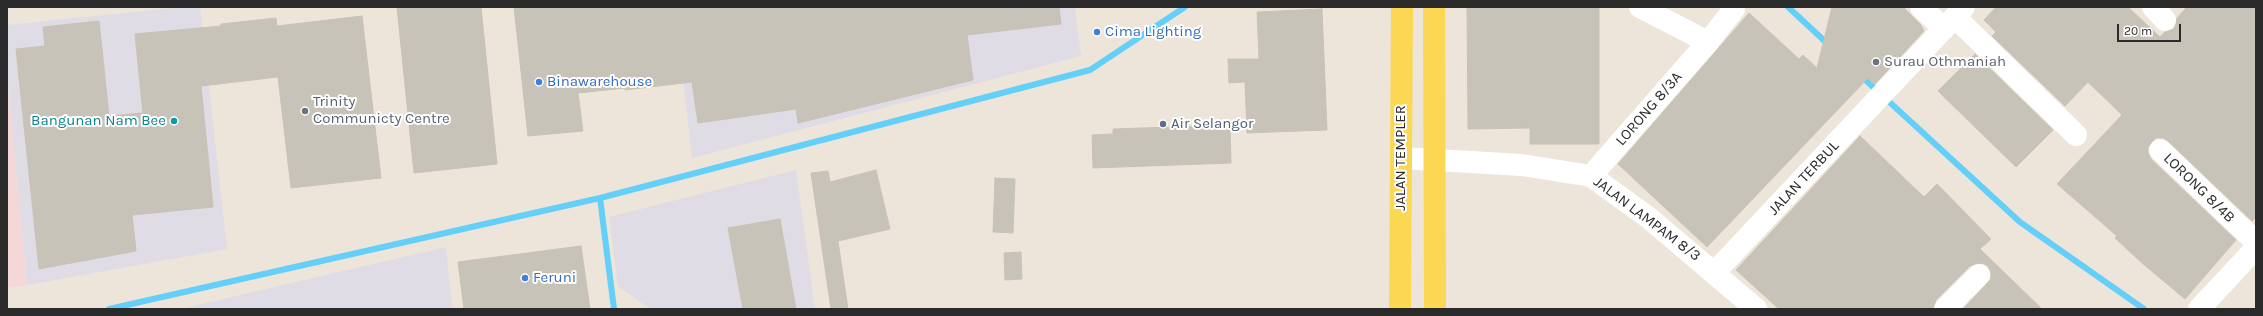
<!DOCTYPE html>
<style>
body{margin:0}
#map{position:relative;width:2263px;height:316px;overflow:hidden;background:#ede5da;font-family:Karla,sans-serif}
canvas{display:block}
.frame{position:absolute;inset:0;border:8px solid #2a2a2a;pointer-events:none}
.scale{position:absolute;left:2117px;top:24px;width:64px;height:18px;box-sizing:border-box;border:2px solid #2a2a2a;border-top:0;padding-left:5px;font-size:12px;line-height:14px;white-space:nowrap;color:#2a2a2a;-webkit-text-stroke:3px #fff;paint-order:stroke}
</style>
<div id="map">
<canvas width="2263" height="316"></canvas>
<div class="frame"></div>
<div class="scale">20 m</div>
</div>
<script>
const ctx = document.querySelector('canvas').getContext('2d');
ctx.lineJoin = 'round';
function fill(path, color) { ctx.fillStyle = color; ctx.fill(path, 'evenodd'); }
const poly = rows => new Path2D(rows.map(r => 'M' + r).join(''));
function trace(path, color, width, dash) { ctx.strokeStyle = color; ctx.lineWidth = width; ctx.lineCap = dash ? 'butt' : 'round'; ctx.setLineDash(dash || []); ctx.stroke(path); }
function drawText(font, color, halo, rows, align = 'center') {
  ctx.font = font + ' Karla,sans-serif'; ctx.lineWidth = 4; ctx.setLineDash([]); ctx.textBaseline = 'middle'; ctx.strokeStyle = halo; ctx.fillStyle = color; for (const [text, x, y, turn = 0] of rows) {
    ctx.save(); ctx.translate(x, y); ctx.rotate((+turn || 0) * Math.PI / 180); ctx.textAlign = isNaN(turn) ? turn : align; if (halo) ctx.strokeText(text, 0, 0); ctx.fillText(text, 0, 0); ctx.restore();
  }
}
const industrial = poly([
 [182,7,200,7,227,249,27,285,7,76,7,25],
 [675,7,1075,7,1081,56,692,158],
 [796,170,815,309,650,309,618,286,609,217],
 [446,247,452,309,180,309]
]);
const medical = poly([
 [7,76,27,285,7,288]
]);
const stream = poly([
 [1788,7,1829,45],
 [1860,75,2020,222,2144,309],
 [600,198,614,309],
 [109,309,600,198,1090,70,1185,7]
]);
const building = poly([
 [397,7,481,7,497,164,414,173,397,7],
 [514,7,1059,7,1061,24,967,35,973,80,798,123,796,109,698,123,692,82,625,90,625,88,578,93,583,131,528,136,514,7],
 [1467,7,1599,7,1599,144,1530,144,1530,128,1468,129,1467,7],
 [1832,7,1903,7,1921,25,1924,31,1875,84,1868,78,1707,247,1618,164,1749,13,1799,59,1803,55,1817,68,1832,7],
 [1996,7,2128,7,2160,37,2165,32,2174,29,2177,18,2187,7,2256,7,2256,217,2252,221,2168,141,2163,138,2156,138,2148,147,2148,153,2151,159,2236,240,2185,299,2142,263,2115,238,2117,236,2057,184,2122,115,2088,82,2065,106,1992,36,1996,32,1984,20,1996,7],
 [1322,9,1327,130,1247,133,1245,82,1229,83,1228,59,1259,59,1257,12,1322,9],
 [362,16,381,178,291,188,278,77,201,86,213,207,132,215,136,251,39,269,16,49,45,46,43,27,99,21,109,116,143,113,135,34,221,26,221,24,276,18,277,26,362,16],
 [1975,54,2053,130,2016,167,1938,91,1975,54],
 [1230,125,1231,163,1093,168,1092,135,1113,134,1113,129,1230,125],
 [1860,136,1924,197,1937,184,1991,239,1980,249,2042,309,1963,309,1991,279,1991,272,1988,266,1982,263,1970,266,1936,300,1933,309,1779,309,1736,270,1860,136],
 [876,170,890,229,838,241,848,309,831,309,811,173,828,171,830,182,876,170],
 [995,178,1015,179,1013,233,993,232,995,178],
 [780,219,796,309,743,309,728,228,780,219],
 [581,246,590,309,464,309,458,262,581,246],
 [1021,252,1022,279,1005,280,1004,253,1021,252]
]);
const minor = poly([
 [1640,7,1708,42],
 [1921,7,1944,29],
 [2153,7,2165,20],
 [1955,17,2076,135],
 [2160,150,2256,242],
 [1401,158,1522,165,1591,176,1649,218,1756,309],
 [1591,176,1708,42,1734,9],
 [1715,272,1964,7],
 [1945,309,1979,275],
 [2199,309,2256,248]
]);
const primary = poly([
 [1434,7,1435,309],
 [1400,309,1402,7]
]);
const markers = [
 [1097,32,4,"#3f7fe0"],
 [1876,62,4,"#6b7280"],
 [539,82,4,"#3f7fe0"],
 [305,111,4,"#6b7280"],
 [174,121,4,"#0f9aa8"],
 [1163,124,4,"#5c6f8a"],
 [525,278,4,"#3f7fe0"]
];
const shopNames = [
 ["Cima Lighting",1105,32],
 ["Binawarehouse",547,82],
 ["Feruni",533,278]
];
const worshipNames = [
 ["Surau Othmaniah",1884,62],
 ["Trinity",313,102],
 ["Communicty Centre",313,119]
];
const streetNames = [
 ["LORONG 8/3A",1649,109,-49],
 ["JALAN TEMPLER",1401,158,-90],
 ["JALAN TERBUL",1804,178,-47],
 ["LORONG 8/4B",2199,188,44],
 ["JALAN LAMPAM 8/3",1647,219,37]
];
const cultureNames = [
 ["Bangunan Nam Bee",166,121]
];
const serviceNames = [
 ["Air Selangor",1171,124]
];
fill(industrial, '#dfdce5');
fill(medical, '#f5d7d8');
trace(stream, '#64cff8', 6);
fill(building, '#c8c3b9');
trace(building, '#c9c2b4', 1);
trace(minor, '#fff', 22);
trace(primary, '#fcd751', 22);
for (const [x, y, r, color] of markers) { const dot = new Path2D(); dot.arc(x, y, r, 0, 2 * Math.PI); ctx.fillStyle = color; ctx.fill(dot); trace(dot, '#fff', 1.5); }
drawText('15px', '#366cbe', '#fff', shopNames, 'left');
drawText('15px', '#5b616d', '#fff', worshipNames, 'left');
drawText('15px', '#2a2a2a', '#fff', streetNames);
drawText('15px', '#0d838f', '#fff', cultureNames, 'right');
drawText('15px', '#4e5e75', '#fff', serviceNames, 'left');
</script>
